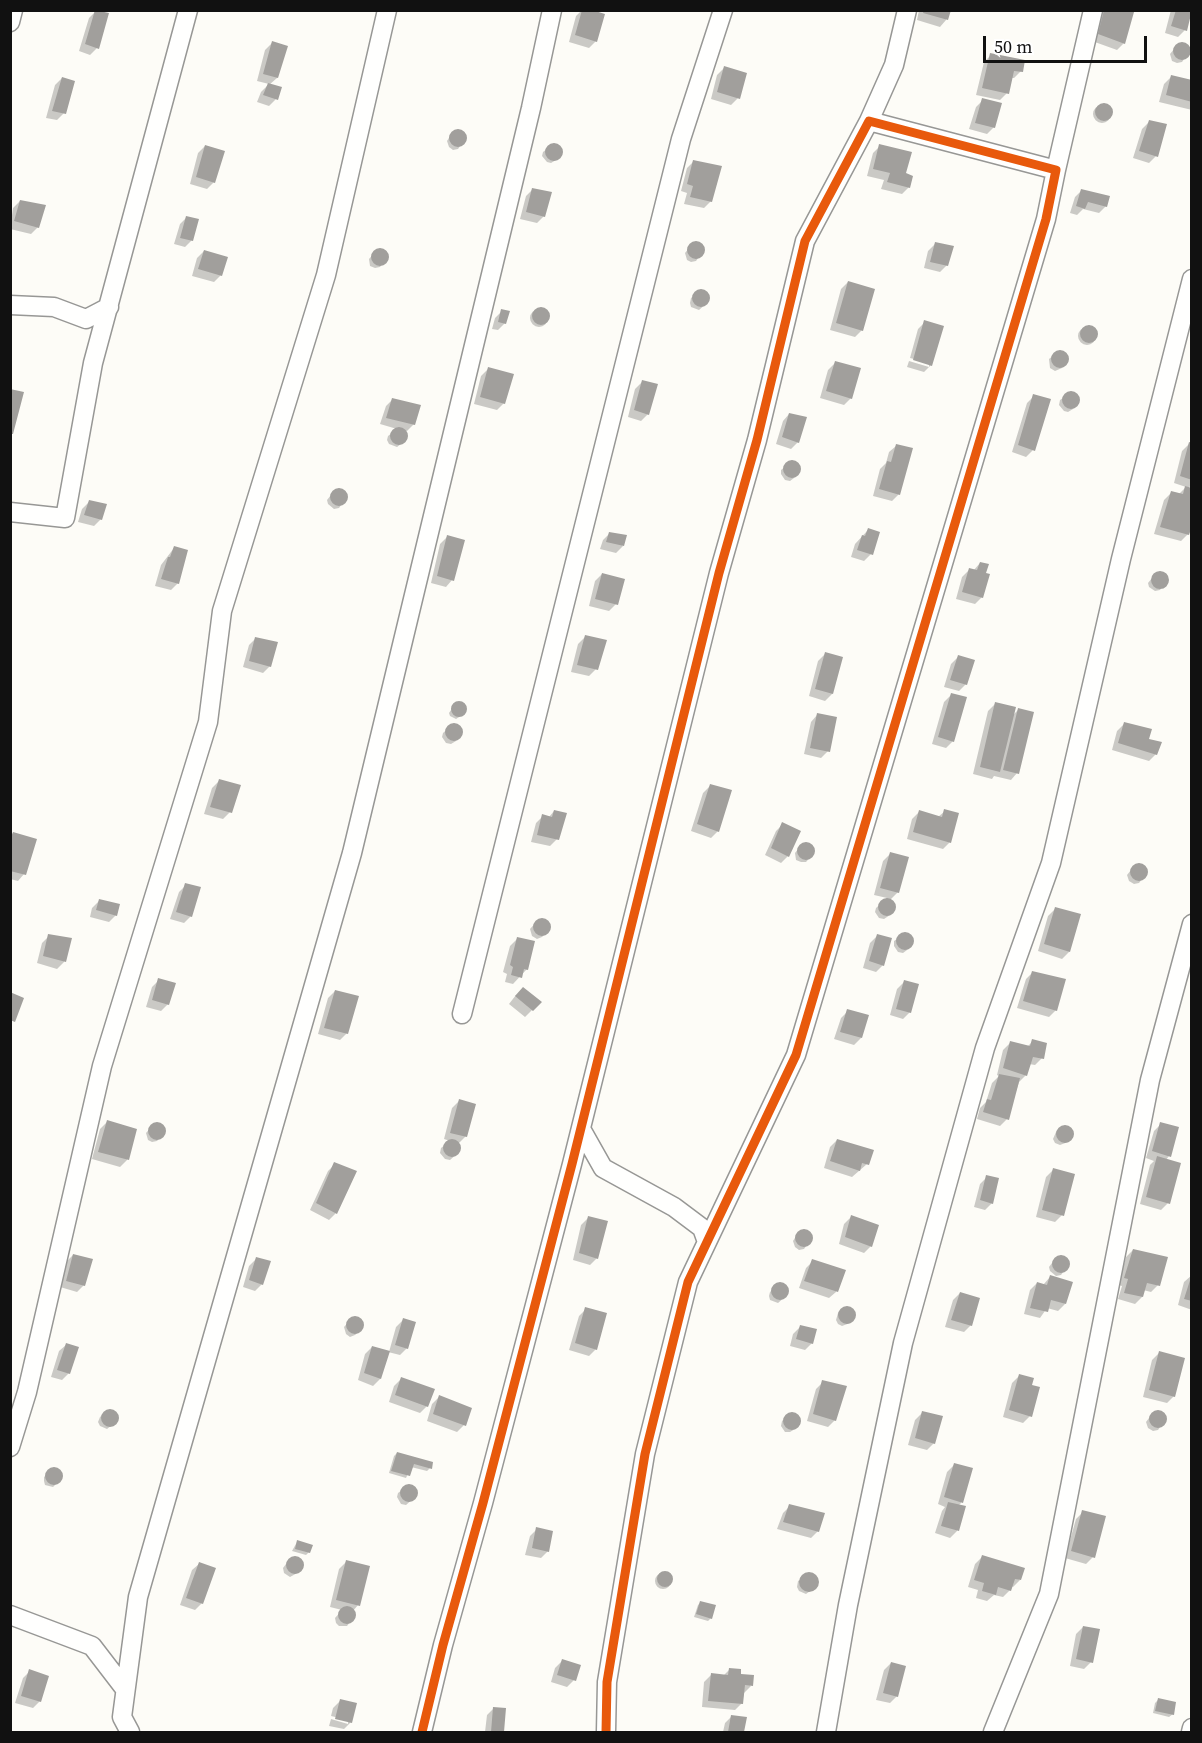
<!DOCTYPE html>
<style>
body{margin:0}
#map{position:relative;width:1202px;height:1743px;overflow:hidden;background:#fdfcf7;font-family:"Source Serif 4",serif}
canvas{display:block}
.frame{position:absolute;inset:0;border:12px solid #111;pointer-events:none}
.scale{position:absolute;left:983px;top:36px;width:164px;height:27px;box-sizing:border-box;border:3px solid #111;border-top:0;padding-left:8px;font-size:18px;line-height:21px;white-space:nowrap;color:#111;-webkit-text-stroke:4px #fff;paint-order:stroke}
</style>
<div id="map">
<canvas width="1202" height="1743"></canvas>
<div class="frame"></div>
<div class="scale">50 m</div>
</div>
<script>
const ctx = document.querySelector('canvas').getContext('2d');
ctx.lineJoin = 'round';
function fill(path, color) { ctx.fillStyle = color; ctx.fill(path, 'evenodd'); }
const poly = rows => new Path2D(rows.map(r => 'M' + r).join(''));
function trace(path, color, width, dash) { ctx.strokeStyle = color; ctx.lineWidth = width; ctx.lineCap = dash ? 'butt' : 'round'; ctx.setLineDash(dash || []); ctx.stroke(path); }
const shadow = poly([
 [582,10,586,10,596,41,589,48,569,42,576,16],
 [919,10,949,10,946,20,940,27,917,20],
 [1102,10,1120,10,1132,13,1124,43,1117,50,1092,41,1099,14],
 [1171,10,1192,10,1192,17,1189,16,1185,30,1178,37,1165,33],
 [96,11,97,48,90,55,79,51,89,18],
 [272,43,277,78,269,85,276,99,269,106,257,102,261,92,269,84,257,81,265,50],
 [1178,44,1183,44,1188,46,1190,51,1182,62,1177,63,1172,61,1170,54],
 [991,55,1021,71,1014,78,1011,78,1007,93,1000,100,976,95,984,62],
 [724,68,738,98,731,105,711,99,717,75],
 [1171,77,1192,82,1192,110,1159,102,1164,84],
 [62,78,64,113,57,120,46,118,55,85],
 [983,100,994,127,987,134,969,129,976,107],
 '1093 114a9 9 0 1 1 18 0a9 9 0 1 1-18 0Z',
 [1149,122,1156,156,1149,163,1133,158,1142,129],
 [460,130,464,133,466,138,458,149,453,150,449,147,447,141,452,133],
 [553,144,560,147,562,152,556,160,551,163,547,162,542,156,543,152],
 [205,146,214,182,207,189,190,184,198,153],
 [880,146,904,174,909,187,902,194,881,189,884,180,867,176,873,153],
 [694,161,711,201,704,208,684,204,687,193,681,191,687,168],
 [533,189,544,216,537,223,520,219,526,196],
 [1082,190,1106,206,1099,213,1083,209,1077,215,1070,213,1075,197],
 [20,201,38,227,31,234,10,229,13,208],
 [187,217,192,240,185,247,174,244,180,224],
 [693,243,698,243,702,245,704,250,696,261,691,262,687,260,685,253],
 [935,244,947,265,940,272,924,268,928,251],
 [382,249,386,251,388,256,380,267,375,268,370,266,369,259,377,250],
 [204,251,221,275,214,282,192,276,197,258],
 [848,282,862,330,855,337,830,330,841,289],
 [700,291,707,293,709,298,707,303,699,310,691,307,690,303,691,298],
 '530 318a9 9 0 1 1 18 0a9 9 0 1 1-18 0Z',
 [502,311,505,323,498,330,492,329,495,318],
 [925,322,931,365,924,372,907,367,909,361,929,367,929,363,910,358,918,329],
 '1078 336a9 9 0 1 1 18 0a9 9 0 1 1-18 0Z',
 [1059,351,1064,352,1068,359,1062,368,1055,371,1050,368,1049,359],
 [835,363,851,398,844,405,820,398,828,370],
 [488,369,504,403,497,410,474,404,481,376],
 [642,382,648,414,641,421,628,417,635,389],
 [1070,393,1075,394,1079,400,1073,409,1068,412,1064,411,1059,405,1060,400],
 [1034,396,1033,450,1026,457,1012,452,1027,403],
 [393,399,414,424,406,432,407,435,405,441,397,447,389,444,387,440,388,436,397,429,380,424,386,406],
 [789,414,798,442,791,449,776,444,783,421],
 [1189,444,1192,445,1192,485,1188,488,1188,534,1181,541,1154,534,1164,500,1171,493,1178,495,1186,487,1174,483,1182,451],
 [896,446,899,494,892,501,873,496,880,469,886,463,889,452],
 [791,462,798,464,800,469,794,478,790,481,785,480,781,474,781,470],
 [335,490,340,490,345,492,347,497,339,508,334,509,328,504,327,500],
 [89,502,101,519,94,526,78,522,82,509],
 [868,530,871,554,864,561,851,557,855,544],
 [610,533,623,546,616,553,600,549,603,540],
 [447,537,452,580,446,587,431,583,440,544],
 [174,548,178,583,171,590,155,586,161,565],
 [980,563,982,597,975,604,956,599,962,577,969,570,973,571],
 [1161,572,1166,575,1167,580,1160,590,1155,591,1149,587,1148,583,1156,573],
 [602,574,616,604,609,611,589,606,595,581],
 [585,637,596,669,589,676,571,672,578,644],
 [256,638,270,666,263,673,243,667,249,645],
 [825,654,841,658,832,694,825,701,809,696,818,661],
 [958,657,966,684,959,691,944,687,951,664],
 [951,695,953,741,946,748,932,744,944,702],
 [459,702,465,707,464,714,456,719,450,716,449,713,455,704],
 [995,704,1012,716,1018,710,1017,773,1011,780,994,776,992,779,973,774,988,711],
 [817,715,828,751,821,758,804,754,811,722],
 [1124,724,1156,754,1149,761,1112,750,1117,731],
 [452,725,460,727,461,732,456,741,451,744,446,743,442,737,443,733],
 [219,781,230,812,223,819,204,814,212,788],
 [710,786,718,831,711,838,691,831,703,793],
 [554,811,557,839,550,846,531,842,536,823,543,816,549,817],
 [945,811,950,842,943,849,907,839,912,819,919,812,938,817],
 [783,824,799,832,788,856,781,863,765,855,776,831],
 [13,833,24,874,18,881,10,879,10,836],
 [807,843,812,846,813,854,806,862,801,862,796,860,795,853,802,844],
 [890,854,898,892,889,901,893,902,894,907,893,913,884,919,879,918,875,912,876,908,887,898,874,895,883,861],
 [1140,864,1146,869,1146,874,1139,883,1134,884,1129,881,1127,875,1135,865],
 [186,885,191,916,184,923,170,919,179,892],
 [99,901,116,915,109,922,90,917,92,908],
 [1055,909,1069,952,1062,959,1038,951,1048,916],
 [543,919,549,924,549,930,542,937,537,939,532,936,530,929,538,920],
 [904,934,911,936,913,941,907,950,903,953,898,952,894,946,894,941],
 [49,936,70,940,64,962,57,969,37,963,42,943],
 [877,936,883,965,876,972,863,968,870,943],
 [517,939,527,969,513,984,505,982,507,974,503,972,510,946],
 [1033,972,1056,1010,1049,1017,1017,1008,1026,979],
 [159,980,168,1004,161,1011,146,1007,152,987],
 [904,982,910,1012,903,1019,890,1015,897,989],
 [335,991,347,1033,340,1040,318,1034,328,998],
 [516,995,540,1002,525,1017,509,1004],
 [848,1011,861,1038,854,1045,834,1039,841,1018],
 [1033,1041,1042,1058,1035,1065,1029,1064,1026,1075,1019,1082,1007,1119,1000,1126,977,1119,980,1108,986,1102,992,1083,999,1076,997,1075,1003,1050,1010,1043,1027,1047],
 [459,1101,466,1136,458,1144,460,1148,458,1153,450,1160,445,1159,440,1153,441,1148,450,1141,444,1139,452,1108],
 [107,1122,136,1130,127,1160,120,1167,92,1159,100,1129],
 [158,1123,163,1126,164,1133,157,1141,152,1142,148,1140,146,1133,154,1124],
 [1161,1124,1169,1156,1166,1160,1168,1203,1161,1210,1140,1204,1150,1165,1154,1161,1146,1158,1154,1131],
 [1064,1126,1069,1127,1073,1134,1068,1142,1060,1145,1055,1143,1053,1139,1056,1132],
 [837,1140,867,1164,852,1177,824,1168,830,1147],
 [335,1164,336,1213,329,1220,310,1210,328,1171],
 [1053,1170,1062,1215,1055,1222,1036,1217,1046,1177],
 [987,1177,992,1203,985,1210,974,1207,980,1184],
 [851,1217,871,1246,864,1253,839,1244,844,1224],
 [588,1218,597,1258,590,1265,573,1260,581,1225],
 [806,1231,810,1233,812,1238,804,1249,799,1250,795,1247,793,1241,798,1233],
 [1133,1250,1158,1285,1151,1292,1143,1290,1142,1297,1135,1304,1118,1299,1122,1286,1118,1285,1126,1257],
 [73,1255,84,1285,77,1292,60,1287,66,1262],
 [1063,1257,1067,1259,1069,1264,1061,1275,1056,1276,1050,1271,1049,1267,1055,1259],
 [256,1259,262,1284,255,1291,243,1287,249,1266],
 [813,1261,844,1271,836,1292,829,1298,799,1288,806,1268],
 [1192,1275,1192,1310,1178,1305,1184,1282],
 [1050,1277,1065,1304,1058,1311,1047,1308,1040,1318,1024,1314,1030,1290,1037,1283,1043,1285],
 [779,1284,787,1286,788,1291,786,1296,778,1303,770,1300,769,1296,770,1292],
 [960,1293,971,1325,964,1332,945,1327,953,1300],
 [846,1307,851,1308,855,1315,850,1323,842,1326,838,1324,836,1320,838,1313],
 [586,1309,596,1349,589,1356,569,1350,579,1316],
 [357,1317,361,1320,363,1328,355,1335,350,1337,346,1334,344,1327,352,1318],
 [403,1320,407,1348,400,1355,388,1352,380,1379,373,1386,358,1380,365,1354,372,1347,389,1352,396,1327],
 [800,1327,812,1343,805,1350,790,1346,793,1334],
 [66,1345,69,1373,62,1380,51,1377,59,1351],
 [1159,1353,1174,1396,1167,1403,1143,1397,1152,1360],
 [1019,1376,1030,1386,1030,1416,1023,1423,1003,1417,1012,1383],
 [401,1379,427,1406,420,1413,389,1402,394,1386],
 [823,1382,835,1420,828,1427,807,1421,816,1389],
 [439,1397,464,1425,457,1432,427,1421,432,1404],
 [108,1410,115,1412,117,1416,117,1421,107,1429,100,1426,98,1422,100,1417],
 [1159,1412,1164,1414,1166,1419,1158,1430,1153,1431,1148,1428,1146,1422,1152,1414],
 [791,1413,798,1416,800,1421,795,1429,790,1432,785,1432,781,1426,782,1421],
 [922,1413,934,1443,927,1450,908,1445,915,1420],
 [397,1453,430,1468,427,1471,411,1467,406,1478,389,1473,394,1456],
 [954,1465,971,1469,961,1503,958,1506,964,1507,957,1531,950,1538,935,1533,942,1511,945,1507,938,1504,947,1472],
 [53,1469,60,1471,62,1475,60,1480,53,1487,45,1485,44,1481,44,1477],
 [409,1485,414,1487,417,1491,416,1496,406,1505,401,1504,397,1497,398,1493],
 [790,1506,818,1531,811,1538,777,1529,783,1513],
 [1083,1512,1093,1557,1086,1564,1065,1558,1076,1519],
 [537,1529,548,1551,541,1558,525,1555,530,1536],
 [297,1542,309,1552,306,1555,292,1551],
 [982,1557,1020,1580,1013,1587,1011,1586,1010,1590,1003,1597,994,1595,987,1601,976,1598,978,1590,968,1587,975,1564],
 [296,1558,300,1560,302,1564,299,1572,290,1577,284,1573,283,1568,289,1560],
 [346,1562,358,1605,353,1611,354,1618,350,1622,347,1626,339,1626,336,1623,335,1618,342,1610,330,1607,339,1569],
 [199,1564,202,1603,195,1610,180,1605,192,1570],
 '655 1581a8 8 0 1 1 16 0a8 8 0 1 1-16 0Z',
 [809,1574,814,1575,818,1580,817,1586,806,1594,799,1591,797,1587,798,1581],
 [701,1602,711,1618,708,1621,694,1617,698,1605],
 [1083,1627,1091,1662,1084,1669,1070,1666,1076,1634],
 [562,1661,574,1680,567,1687,551,1682,555,1668],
 [891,1663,897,1696,890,1703,876,1700,884,1670],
 [730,1669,751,1686,744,1693,742,1703,735,1710,702,1707,704,1682,711,1675,723,1676],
 [30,1671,40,1701,33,1708,15,1703,23,1678],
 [1158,1700,1173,1714,1169,1717,1153,1713,1155,1703],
 [340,1701,351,1722,344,1729,329,1726,331,1719,348,1724,348,1720,331,1716,333,1708],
 [494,1708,504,1709,502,1732,485,1732,487,1715],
 [732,1716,745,1719,743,1732,723,1732,725,1723]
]);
const building = poly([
 [95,10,109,13,99,49,85,44],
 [582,10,592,10,605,14,597,42,575,35],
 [924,10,951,10,948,20,923,13],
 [1104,10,1134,12,1125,44,1098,34],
 [1176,10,1192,10,1187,31,1171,26],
 [272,41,288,46,278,78,263,74],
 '1173 51a9 9 0 1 1 18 0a9 9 0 1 1-18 0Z',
 [990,53,1025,60,1023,72,1014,71,1009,94,982,88],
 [724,66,747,73,740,99,717,92],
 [1171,75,1192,80,1192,102,1166,95],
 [62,77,75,81,66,114,52,111],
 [268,83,282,87,278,100,263,95],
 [982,98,1002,103,995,128,975,123],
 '1095 112a9 9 0 1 1 18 0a9 9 0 1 1-18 0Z',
 [1149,120,1167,124,1158,157,1139,151],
 '449 138a9 9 0 1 1 18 0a9 9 0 1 1-18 0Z',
 '545 152a9 9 0 1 1 18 0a9 9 0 1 1-18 0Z',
 [879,144,912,152,906,173,913,176,910,188,887,182,890,173,873,169],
 [205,145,225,151,215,183,196,177],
 [693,160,722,166,712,202,690,197,693,186,687,184],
 [532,188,552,192,545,217,526,212],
 [1081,189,1110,196,1107,207,1088,202,1085,209,1076,206],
 [20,200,46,205,39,228,14,221],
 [186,216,199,219,193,241,180,238],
 '687 250a9 9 0 1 1 18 0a9 9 0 1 1-18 0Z',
 [935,242,954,246,948,266,930,262],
 '371 257a9 9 0 1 1 18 0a9 9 0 1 1-18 0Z',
 [204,250,228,257,222,276,198,269],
 [848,281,875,289,863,331,836,323],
 '692 298a9 9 0 1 1 18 0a9 9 0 1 1-18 0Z',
 '532 316a9 9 0 1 1 18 0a9 9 0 1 1-18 0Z',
 [501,309,510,311,506,324,498,322],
 [924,320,944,326,932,366,913,360],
 '1080 334a9 9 0 1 1 18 0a9 9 0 1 1-18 0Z',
 '1051 359a9 9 0 1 1 18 0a9 9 0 1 1-18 0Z',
 [835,361,861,368,852,399,826,391],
 [488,367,514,374,505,404,480,397],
 [642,380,658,384,649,415,634,410],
 [10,389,24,392,13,434,10,434],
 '1062 400a9 9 0 1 1 18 0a9 9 0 1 1-18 0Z',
 [1033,394,1051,399,1035,451,1018,445],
 [392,398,421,405,415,425,386,418],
 [789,413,807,417,799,443,782,437],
 '390 436a9 9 0 1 1 18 0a9 9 0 1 1-18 0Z',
 [1189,442,1192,443,1192,480,1180,476],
 [896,444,913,448,900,495,879,489,887,461,891,462],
 '783 469a9 9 0 1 1 18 0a9 9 0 1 1-18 0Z',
 [1185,486,1192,488,1192,526,1189,535,1160,527,1171,491,1183,494],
 '330 497a9 9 0 1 1 18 0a9 9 0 1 1-18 0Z',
 [89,500,107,504,102,520,84,515],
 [868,528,880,532,873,555,857,550,862,535,865,536],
 [609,532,627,535,624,546,606,542],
 [447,535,465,540,454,581,437,576],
 [174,546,188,550,179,584,161,579,168,557,170,557],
 [980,562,989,564,986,573,990,574,983,598,962,592,969,568,977,570],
 '1151 580a9 9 0 1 1 18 0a9 9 0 1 1-18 0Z',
 [602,573,625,579,618,605,595,599],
 [585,635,607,640,598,670,577,665],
 [255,637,278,642,271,667,249,661],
 [825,652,843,657,833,694,815,689],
 [958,655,975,660,967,685,950,680],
 [951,693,967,697,954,742,938,737],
 '451 709a8 8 0 1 1 16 0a8 8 0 1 1-16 0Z',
 [995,702,1016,707,1000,772,980,767],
 [1018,708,1034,712,1019,774,1003,770],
 [817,713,837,717,830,752,810,748],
 [1124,722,1152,729,1149,739,1162,742,1157,755,1118,743],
 '445 732a9 9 0 1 1 18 0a9 9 0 1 1-18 0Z',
 [219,779,241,785,232,813,210,807],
 [710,784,732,790,719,832,697,824],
 [944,809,959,813,951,843,913,832,919,810,942,817],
 [554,810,567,813,559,840,537,835,542,814,552,817],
 [782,822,801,831,789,857,771,848],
 [13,832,37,839,26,875,10,871,10,840],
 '797 851a9 9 0 1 1 18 0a9 9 0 1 1-18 0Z',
 [890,852,909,857,899,893,880,888],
 '1130 872a9 9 0 1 1 18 0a9 9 0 1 1-18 0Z',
 [185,883,201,887,192,917,176,912],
 '878 907a9 9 0 1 1 18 0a9 9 0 1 1-18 0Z',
 [99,899,120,904,117,916,96,910],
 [1055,907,1081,914,1070,952,1044,944],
 '533 927a9 9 0 1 1 18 0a9 9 0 1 1-18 0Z',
 '896 941a9 9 0 1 1 18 0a9 9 0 1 1-18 0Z',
 [48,934,72,938,66,962,43,956],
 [877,934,892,938,884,966,869,961],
 [517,937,535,941,528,970,524,969,522,978,511,975,513,967,510,965],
 [1032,971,1066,979,1057,1011,1023,1001],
 [158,978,176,983,169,1005,152,1000],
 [904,980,919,984,911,1013,896,1009],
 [523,987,542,1002,533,1011,515,996],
 [335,990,359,996,348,1034,324,1028],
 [10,992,24,998,15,1022,10,1020],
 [847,1009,869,1015,862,1038,840,1032],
 [1032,1039,1047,1043,1044,1059,1033,1057,1027,1076,1003,1068,1010,1041,1030,1046],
 [999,1074,1020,1078,1009,1120,983,1112,987,1099,991,1100],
 [459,1099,476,1104,467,1137,450,1133],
 [107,1120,137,1129,129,1160,98,1152],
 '148 1131a9 9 0 1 1 18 0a9 9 0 1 1-18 0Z',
 [1160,1122,1179,1127,1171,1157,1152,1151],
 '1056 1134a9 9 0 1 1 18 0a9 9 0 1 1-18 0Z',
 '443 1148a9 9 0 1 1 18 0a9 9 0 1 1-18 0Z',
 [837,1139,874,1150,869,1165,862,1163,860,1171,830,1161],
 [1157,1156,1181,1163,1170,1204,1146,1197],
 [334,1162,357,1171,337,1214,316,1203],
 [1053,1168,1075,1174,1064,1216,1042,1210],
 [986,1175,999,1178,993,1204,980,1200],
 [851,1215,879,1225,872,1247,845,1237],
 [588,1216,608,1221,598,1259,579,1253],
 '795 1238a9 9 0 1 1 18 0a9 9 0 1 1-18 0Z',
 [1133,1249,1168,1257,1160,1286,1147,1283,1143,1297,1124,1293,1128,1279,1124,1278],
 [73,1254,93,1259,85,1286,66,1281],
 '1052 1264a9 9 0 1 1 18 0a9 9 0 1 1-18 0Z',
 [256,1257,271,1261,263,1285,249,1280],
 [812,1259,846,1270,838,1292,804,1281],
 [1192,1274,1192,1301,1184,1299],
 [1050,1275,1073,1282,1066,1304,1051,1300,1048,1312,1030,1308,1037,1282,1047,1285],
 '771 1291a9 9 0 1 1 18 0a9 9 0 1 1-18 0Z',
 [960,1292,980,1298,972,1326,951,1320],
 '838 1315a9 9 0 1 1 18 0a9 9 0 1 1-18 0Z',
 [585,1307,607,1313,597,1350,575,1343],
 '346 1325a9 9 0 1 1 18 0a9 9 0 1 1-18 0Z',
 [403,1318,416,1322,408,1349,395,1345],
 [800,1325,817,1329,813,1344,796,1339],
 [66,1343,79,1347,70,1374,57,1370],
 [372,1346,390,1351,381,1379,364,1373],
 [1159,1351,1185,1358,1175,1397,1149,1390],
 [1019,1374,1034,1378,1032,1385,1040,1387,1032,1417,1009,1410],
 [401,1377,435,1389,428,1407,395,1395],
 [822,1380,847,1386,836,1421,813,1414],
 [439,1395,472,1408,466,1426,433,1414],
 '101 1418a9 9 0 1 1 18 0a9 9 0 1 1-18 0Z',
 '1149 1419a9 9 0 1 1 18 0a9 9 0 1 1-18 0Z',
 [922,1411,943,1416,935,1444,915,1438],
 '783 1421a9 9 0 1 1 18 0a9 9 0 1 1-18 0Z',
 [397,1452,433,1462,432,1469,414,1464,410,1476,391,1471],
 [954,1463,973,1468,963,1503,944,1497],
 '45 1476a9 9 0 1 1 18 0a9 9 0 1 1-18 0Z',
 '400 1493a9 9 0 1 1 18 0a9 9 0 1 1-18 0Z',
 [948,1502,966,1506,959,1531,941,1526],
 [789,1504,825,1513,819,1532,783,1522],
 [1082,1510,1106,1516,1095,1558,1071,1551],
 [536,1527,553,1531,549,1552,532,1548],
 [297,1540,313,1545,310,1553,295,1549],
 [982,1555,1025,1568,1021,1580,1015,1579,1011,1591,998,1587,996,1595,982,1591,984,1583,974,1580],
 '286 1565a9 9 0 1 1 18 0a9 9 0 1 1-18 0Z',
 [346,1560,370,1566,360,1606,336,1600],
 [199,1562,216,1568,203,1604,186,1598],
 '657 1579a8 8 0 1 1 16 0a8 8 0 1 1-16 0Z',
 '799 1582a10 10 0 1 1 20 0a10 10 0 1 1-20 0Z',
 [700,1601,716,1605,712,1619,696,1614],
 '338 1615a9 9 0 1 1 18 0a9 9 0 1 1-18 0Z',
 [1083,1626,1100,1629,1093,1663,1076,1659],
 [562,1659,581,1665,576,1681,557,1675],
 [891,1662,906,1666,898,1697,883,1693],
 [729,1668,741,1669,741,1674,754,1675,753,1686,745,1685,743,1704,708,1701,711,1673,728,1675],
 [29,1669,49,1676,41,1702,21,1696],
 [1158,1698,1176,1702,1174,1715,1155,1711],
 [340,1699,357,1703,352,1723,335,1719],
 [493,1707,506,1708,504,1732,491,1732],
 [731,1715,747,1717,744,1732,728,1732]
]);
const minor = poly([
 [10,22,13,10],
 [869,121,894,65,907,10],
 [1056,170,1093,10],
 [10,305,54,307,86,319,109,307],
 [10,512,65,518,93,363,188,10],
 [462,1014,681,139,723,10],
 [581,1129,603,1168,674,1207,702,1228,707,1242],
 [10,1447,27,1392,102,1066,208,722,222,611,326,275,387,10],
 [10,1615,92,1646,125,1689],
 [130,1732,122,1717,138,1597,352,853,531,108,552,10],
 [422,1732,443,1645,483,1503,572,1164,719,573,757,440,805,241,869,121,1056,170,1046,219,796,1055,688,1282,645,1454,607,1682,606,1732],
 [826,1732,848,1605,903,1343,985,1048,1051,863,1121,559,1192,279],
 [993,1732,1049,1594,1150,1080,1192,924],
 [1191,1732,1192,1728]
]);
const cycleway = poly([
 [422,1732,443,1645,483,1503,572,1164,719,573,757,440,805,241,869,121,1056,170,1046,219,796,1055,688,1282,645,1454,607,1682,606,1732]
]);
fill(shadow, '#0003');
fill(building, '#a19f9c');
trace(minor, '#979795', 21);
trace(minor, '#fffffe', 18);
trace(cycleway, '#e8590c', 9);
</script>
